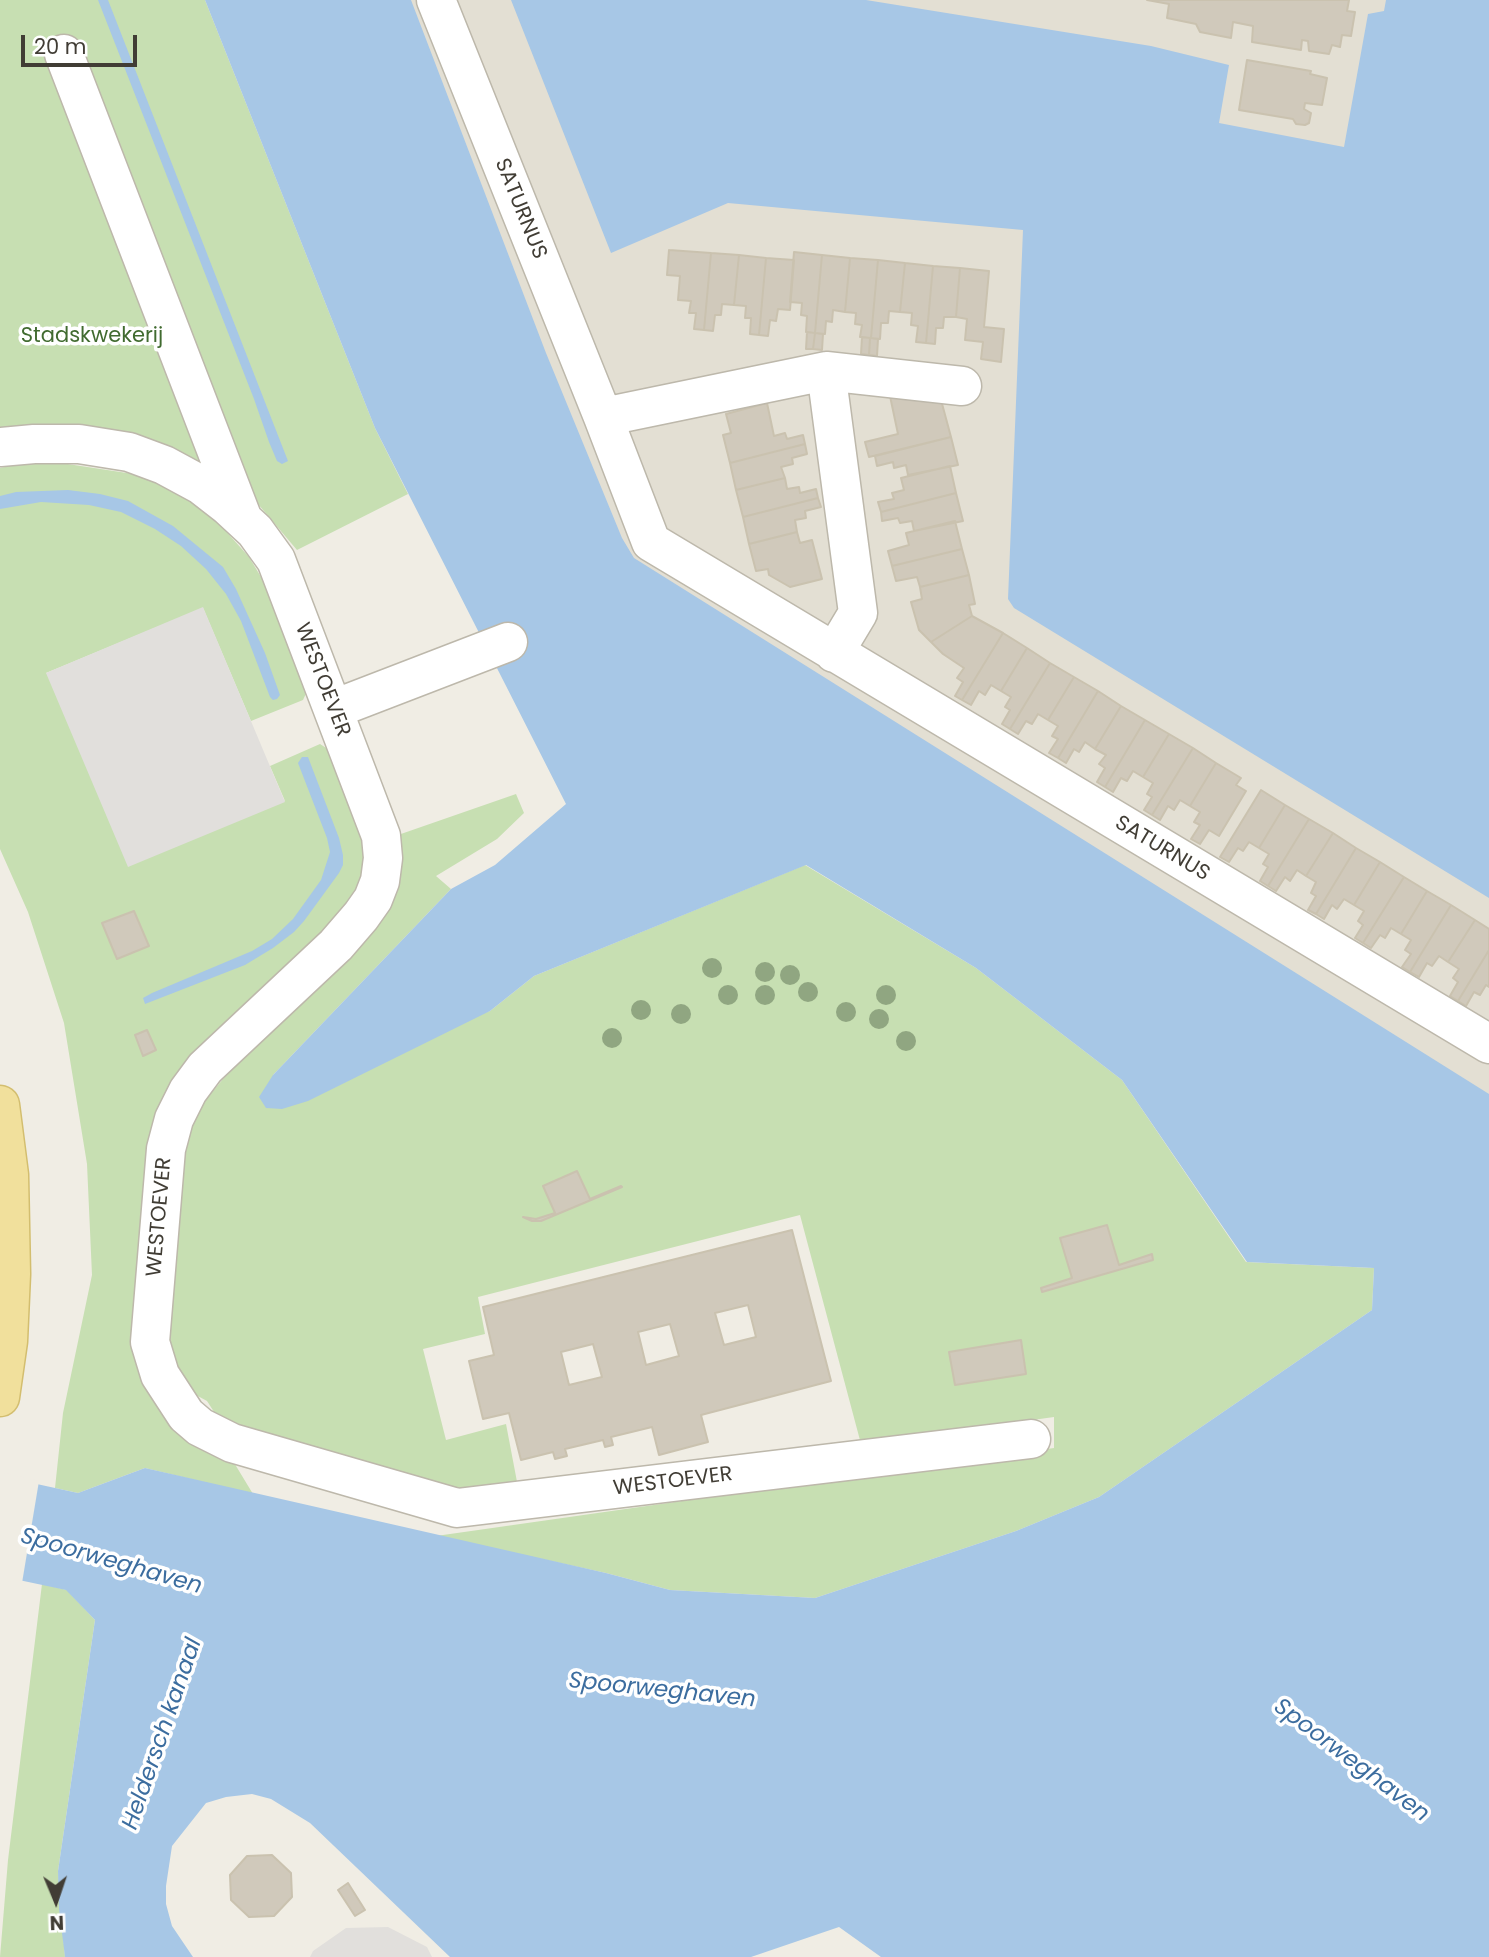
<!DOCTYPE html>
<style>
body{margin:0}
#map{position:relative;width:1489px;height:1957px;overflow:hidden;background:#f0ede4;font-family:Poppins,sans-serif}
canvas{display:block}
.north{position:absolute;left:21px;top:1866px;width:70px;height:70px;-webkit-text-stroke:5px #fff;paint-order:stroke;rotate:178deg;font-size:19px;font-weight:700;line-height:28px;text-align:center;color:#413d35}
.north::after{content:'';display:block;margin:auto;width:24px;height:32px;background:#413d35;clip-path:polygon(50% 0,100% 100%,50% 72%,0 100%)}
.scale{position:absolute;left:21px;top:35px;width:116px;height:32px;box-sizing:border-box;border:4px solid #413d35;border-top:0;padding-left:9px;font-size:21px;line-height:24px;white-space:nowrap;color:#413d35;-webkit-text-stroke:5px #fff;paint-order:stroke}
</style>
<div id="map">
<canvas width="1489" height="1957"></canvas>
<div class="north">N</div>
<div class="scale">20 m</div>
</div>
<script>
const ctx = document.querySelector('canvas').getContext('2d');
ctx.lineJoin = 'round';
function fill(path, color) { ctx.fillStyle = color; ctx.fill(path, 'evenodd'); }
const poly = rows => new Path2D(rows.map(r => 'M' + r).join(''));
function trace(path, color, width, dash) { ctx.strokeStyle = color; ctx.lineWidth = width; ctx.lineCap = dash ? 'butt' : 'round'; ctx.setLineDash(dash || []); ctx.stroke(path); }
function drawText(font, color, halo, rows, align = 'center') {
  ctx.font = font + ' Poppins,sans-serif'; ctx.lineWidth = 7; ctx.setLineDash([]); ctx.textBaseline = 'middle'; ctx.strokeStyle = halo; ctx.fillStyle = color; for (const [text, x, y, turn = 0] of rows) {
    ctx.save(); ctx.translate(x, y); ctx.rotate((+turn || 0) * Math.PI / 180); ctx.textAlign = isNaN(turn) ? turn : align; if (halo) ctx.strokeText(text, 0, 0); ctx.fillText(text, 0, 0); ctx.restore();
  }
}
const residential = poly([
 [360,0,1489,0,1489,1147,634,651]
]);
const green = poly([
 [0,0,205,0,375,428,408,494,297,550,252,497,0,432],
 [23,463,61,463,140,475,183,496,215,519,249,557,276,602,309,687,303,700,251,721,203,608,46,673,285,801,270,766,320,744,334,753,357,817,364,851,362,880,350,904,152,1143,131,1332,138,1368,233,1461,253,1494,145,1468,78,1493,55,1488,63,1413,92,1275,87,1164,64,1023,28,912,0,849,0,468],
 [516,794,524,813,497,839,436,876,451,889,273,1075,490,1011,534,976,805,865,976,968,1122,1080,1246,1262,1374,1268,1372,1310,1099,1497,1016,1531,815,1598,670,1590,606,1573,436,1536,1054,1448,1054,1417,861,1444,800,1215,478,1297,485,1334,423,1349,446,1440,506,1424,518,1487,455,1493,218,1418,207,1401,183,1388,167,1353,181,1159,199,1108,223,1079,385,915,401,871,398,835],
 [42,1584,67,1590,95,1620,58,1871,65,1957,0,1957,8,1860]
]);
const parking = poly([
 [203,607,285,802,128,867,46,673],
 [388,1927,427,1947,432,1957,310,1957,313,1951,346,1928]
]);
const water = poly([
 [98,0,108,0,288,461,282,464,277,461,269,442,254,399],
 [205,0,411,0,546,353,622,538,634,558,1489,1094,1489,1957,881,1957,839,1927,751,1957,450,1957,310,1823,271,1799,252,1794,226,1797,206,1803,172,1846,166,1886,166,1904,172,1926,193,1957,65,1957,59,1909,58,1871,95,1620,66,1590,0,1576,0,1476,78,1493,145,1468,606,1573,670,1590,815,1598,1016,1531,1099,1497,1372,1310,1374,1268,1247,1262,1122,1080,976,968,806,865,534,976,490,1011,308,1101,282,1109,266,1108,259,1097,273,1075,451,889,495,865,566,804,375,428],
 [511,0,866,0,1151,46,1229,65,1219,123,1344,147,1368,14,1384,11,1386,0,1489,0,1489,898,1014,608,1008,599,1023,230,728,203,611,253],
 [68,490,100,494,128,501,173,526,223,567,236,589,265,653,280,695,277,699,273,700,270,697,241,621,226,594,206,569,181,546,155,529,121,512,89,505,41,502,0,509,0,496,16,492],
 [302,757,308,757,339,838,343,855,343,865,339,873,304,921,294,932,273,948,245,965,145,1004,143,998,152,993,252,951,272,939,293,919,321,880,330,852,327,838,298,763]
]);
const pier = poly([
 [0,1472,39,1481,22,1583,0,1580]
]);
const building = poly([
 [1147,0,1349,0,1347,11,1355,12,1351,36,1342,35,1340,47,1332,45,1329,54,1309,51,1308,41,1302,40,1301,50,1252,42,1253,26,1233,22,1231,38,1200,32,1196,24,1167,18,1169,4,1147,0],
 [1247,60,1311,71,1310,74,1327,78,1322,105,1305,103,1304,109,1311,113,1309,123,1305,125,1296,124,1293,119,1239,110,1247,60],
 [669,250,711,253,704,330,694,329,696,313,689,313,691,301,678,300,680,276,667,275,669,250],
 [794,252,822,255,815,333,806,332,807,316,801,315,802,303,790,302,794,252],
 [711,253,739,255,734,305,722,304,721,315,715,315,713,331,704,330,711,253],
 [739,255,766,258,759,335,750,334,751,318,745,318,746,306,734,305,739,255],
 [822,255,850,258,845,312,833,310,832,322,826,321,825,334,815,333,822,255],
 [766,258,794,260,790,310,778,309,776,321,770,320,768,336,759,335,766,258],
 [850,258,878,260,871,338,860,337,862,325,855,324,856,313,845,312,850,258],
 [878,260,905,263,900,312,889,311,888,323,881,323,880,339,871,338,878,260],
 [905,263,933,266,926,343,916,342,918,326,911,325,912,313,900,312,905,263],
 [933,266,960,268,956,317,944,317,943,328,936,328,935,344,926,343,933,266],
 [960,268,989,271,984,327,1004,329,1001,362,981,359,983,342,965,340,967,319,956,317,960,268],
 [807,332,815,333,813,349,806,349,807,332],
 [815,333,823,334,822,350,813,349,815,333],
 [862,337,870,338,869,355,861,354,862,337],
 [870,338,878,339,877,356,869,355,870,338],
 [890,396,941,400,951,437,869,457,865,442,898,434,890,396],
 [767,403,774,436,785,433,787,439,803,435,805,444,730,463,723,435,731,433,726,414,767,403],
 [951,437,958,465,908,475,906,465,894,468,893,462,877,466,875,456,951,437],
 [805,444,807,454,792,458,793,464,781,467,785,478,736,490,730,463,805,444],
 [950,466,956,493,881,512,878,502,894,499,892,493,904,490,901,478,950,466],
 [785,478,787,489,799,487,800,493,816,489,818,498,743,517,736,490,785,478],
 [956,493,963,521,914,531,912,521,900,523,898,518,882,521,881,512,956,493],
 [818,498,821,507,805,511,806,518,795,520,797,532,749,544,743,517,818,498],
 [955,521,962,549,892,566,888,551,909,545,906,533,955,521],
 [797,532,800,543,812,540,822,579,790,587,769,575,768,569,756,571,749,544,797,532],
 [962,549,969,575,920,587,917,577,896,581,892,566,962,549],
 [969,575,975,604,969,605,972,616,931,642,919,630,911,602,922,599,920,587,969,575],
 [972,616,1003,633,962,700,955,696,963,682,957,678,964,668,943,654,931,642,972,616],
 [1003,633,1027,648,1001,691,991,685,985,695,979,691,971,705,962,700,1003,633],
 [1027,648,1050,663,1010,729,1002,724,1010,710,1005,707,1011,697,1001,691,1027,648],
 [1050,663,1074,677,1048,720,1038,714,1032,724,1026,721,1018,734,1010,729,1050,663],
 [1074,677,1098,691,1058,758,1049,753,1058,739,1052,736,1058,726,1048,720,1074,677],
 [1098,691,1121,706,1095,749,1085,742,1079,752,1074,749,1066,763,1058,758,1098,691],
 [1121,706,1145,720,1105,787,1097,782,1105,768,1099,764,1106,755,1095,749,1121,706],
 [1145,720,1169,734,1143,777,1133,771,1127,781,1121,778,1113,792,1105,787,1145,720],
 [1169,734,1193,748,1152,815,1144,810,1152,797,1147,794,1153,783,1143,777,1169,734],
 [1193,748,1216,763,1190,806,1180,800,1174,810,1168,806,1160,820,1152,815,1193,748],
 [1216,763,1241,778,1236,785,1246,791,1219,836,1209,830,1200,844,1191,839,1200,825,1194,822,1200,812,1190,806,1216,763],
 [1261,790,1285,805,1259,848,1249,842,1243,851,1238,848,1229,862,1220,857,1261,790],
 [1285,805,1309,819,1268,886,1260,881,1268,867,1263,864,1269,854,1259,848,1285,805],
 [1309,819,1333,833,1306,876,1297,870,1290,881,1285,877,1276,891,1268,886,1309,819],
 [1333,833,1356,848,1316,914,1308,910,1316,896,1311,893,1316,882,1306,876,1333,833],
 [1356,848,1380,862,1354,905,1344,899,1337,909,1332,905,1324,919,1316,914,1356,848],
 [1380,862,1404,877,1363,943,1355,938,1363,925,1358,921,1364,911,1354,905,1380,862],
 [1404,877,1427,891,1401,934,1391,928,1385,938,1380,935,1371,948,1363,943,1404,877],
 [1427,891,1451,905,1410,972,1402,967,1411,954,1405,950,1411,940,1401,934,1427,891],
 [1451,905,1475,920,1448,962,1439,956,1432,966,1427,963,1419,977,1410,972,1451,905],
 [134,911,149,946,117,959,102,923,134,911],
 [1475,920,1489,929,1489,950,1458,1001,1450,996,1458,982,1453,978,1459,969,1448,962,1475,920],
 [1489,950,1489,987,1486,985,1480,995,1474,992,1466,1006,1458,1001,1489,950],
 [147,1030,156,1050,143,1056,135,1035,147,1030],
 [577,1171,590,1199,621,1186,622,1187,541,1221,532,1221,523,1217,536,1219,555,1213,543,1186,577,1171],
 [1107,1225,1119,1265,1152,1254,1153,1260,1042,1292,1041,1288,1072,1278,1060,1238,1107,1225],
 [792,1230,831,1381,701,1415,708,1442,659,1455,652,1427,611,1437,613,1445,605,1447,603,1440,565,1449,567,1456,555,1459,553,1452,521,1460,509,1413,483,1419,469,1361,494,1355,483,1307,792,1230],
 [748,1305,756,1337,724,1345,715,1313,748,1305],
 [670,1324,679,1356,646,1365,638,1332,670,1324],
 [593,1344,602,1377,569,1385,561,1352,593,1344],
 [1021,1340,1026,1374,955,1385,949,1352,1021,1340],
 [272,1855,291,1873,292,1897,274,1916,249,1917,231,1900,230,1875,247,1856,272,1855],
 [348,1883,365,1910,355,1916,338,1890,348,1883]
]);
const minor = poly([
 [436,0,603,417,651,542,1489,1044],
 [64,54,242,517],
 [826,371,858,613,834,653],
 [603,417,826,371,962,386],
 [0,447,34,444,79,444,129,452,164,465,201,485,228,506,255,531,276,560,381,836,383,858,380,881,373,899,361,916,336,945,205,1068,188,1091,174,1119,166,1149,150,1342,160,1375,186,1415,200,1427,232,1443,457,1508,1031,1439],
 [334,709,508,642]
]);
const major = poly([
 [0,1105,9,1175,11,1274,8,1341,0,1397]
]);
const trees = [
 [712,968],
 [765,972],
 [790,975],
 [808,992],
 [728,995],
 [765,995],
 [886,995],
 [641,1010],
 [846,1012],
 [681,1014],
 [879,1019],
 [612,1038],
 [906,1041]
];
const streetNames = [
 ["SATURNUS",520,209,68],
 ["WESTOEVER",322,680,69],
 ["SATURNUS",1162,849,31],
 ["WESTOEVER",160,1217,-85],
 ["WESTOEVER",673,1482,-7]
];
const parkNames = [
 ["Stadskwekerij",92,337]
];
const waterNames = [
 ["Spoorweghaven",111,1562,16],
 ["Spoorweghaven",662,1691,6],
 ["Heldersch kanaal",163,1734,-71],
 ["Spoorweghaven",1351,1761,37]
];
fill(residential, '#e3dfd3');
fill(green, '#c7dfb2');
fill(parking, '#e1dfdc');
fill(water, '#a7c7e6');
fill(pier, '#f0ede4');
fill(building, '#d0c9bb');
trace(building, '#cac2af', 2);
trace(minor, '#bdb8ab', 41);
trace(major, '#d3be6f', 41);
trace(minor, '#fff', 38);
trace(major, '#f1e09c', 38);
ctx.fillStyle = '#90a681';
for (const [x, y] of trees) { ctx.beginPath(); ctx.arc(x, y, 10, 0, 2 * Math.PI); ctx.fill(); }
drawText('21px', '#413d35', '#fff', streetNames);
drawText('21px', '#416b30', '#fff', parkNames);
drawText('italic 23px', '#3c6d9f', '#fff', waterNames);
</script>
